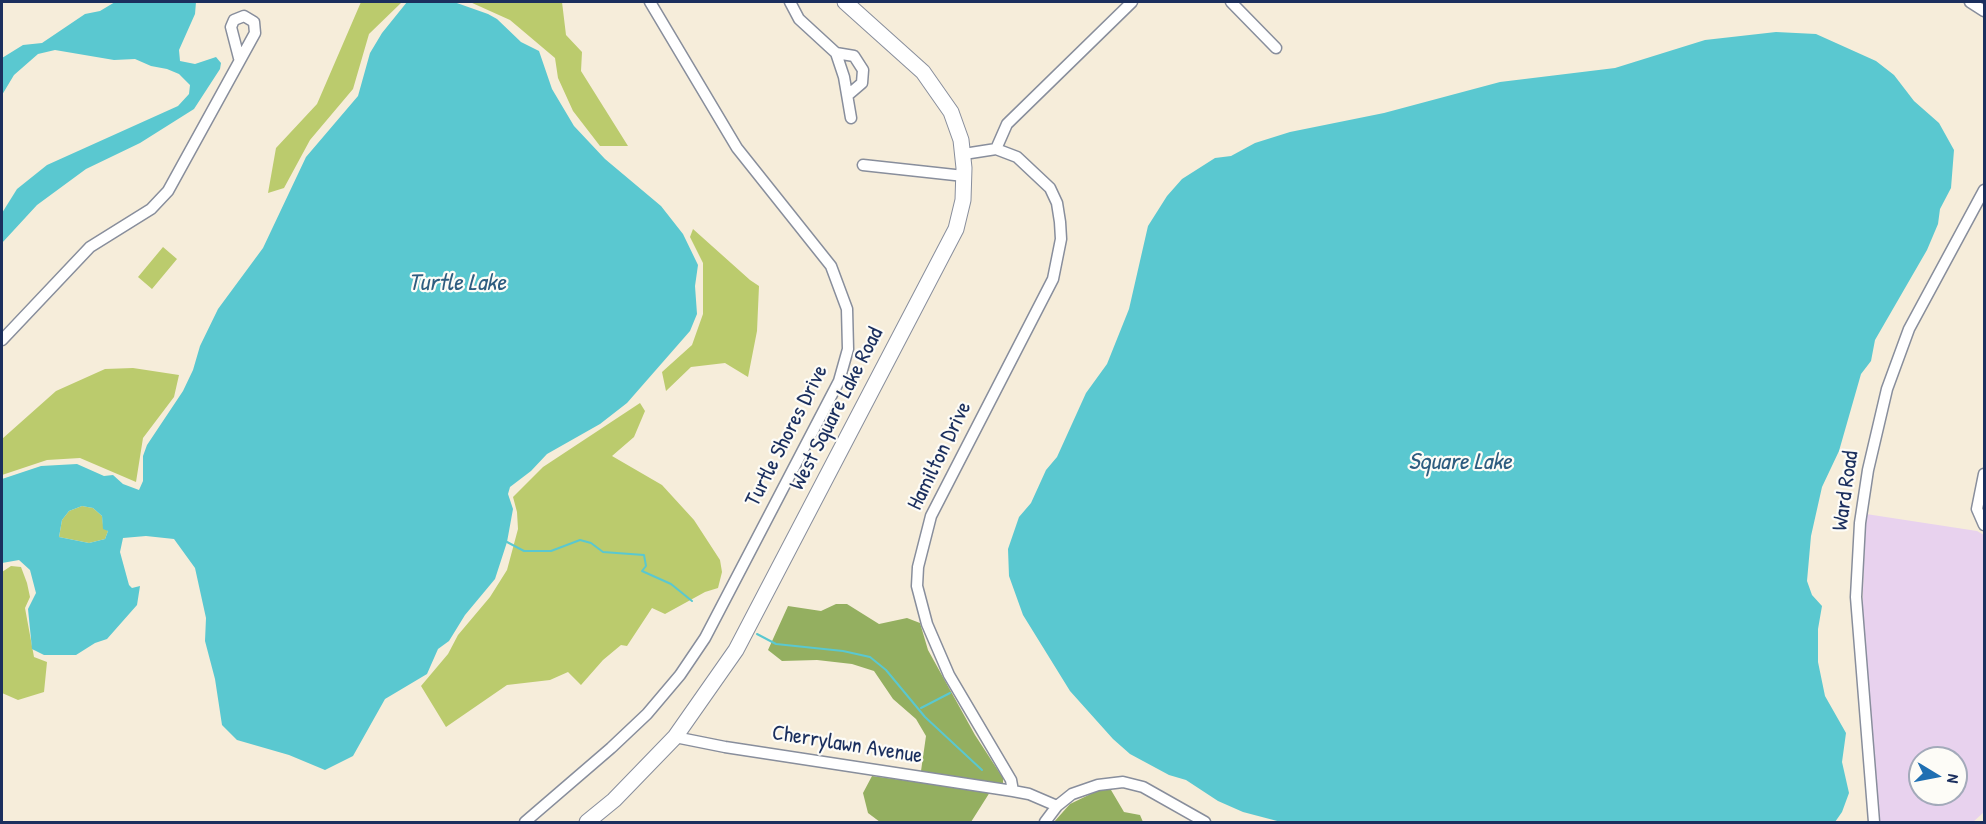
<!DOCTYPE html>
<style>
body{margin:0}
#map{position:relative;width:1986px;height:824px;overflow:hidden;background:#f6edda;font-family:"Patrick Hand",sans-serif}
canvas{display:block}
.frame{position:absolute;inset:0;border:3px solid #1b2f5e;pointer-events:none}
.north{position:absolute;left:1908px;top:746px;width:60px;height:60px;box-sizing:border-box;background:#fdfcf7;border:2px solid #a3aaba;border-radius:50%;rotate:100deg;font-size:16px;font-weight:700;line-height:24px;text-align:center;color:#1b2f5e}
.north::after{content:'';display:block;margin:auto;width:21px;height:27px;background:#1f6fb2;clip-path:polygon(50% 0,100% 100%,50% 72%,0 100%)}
</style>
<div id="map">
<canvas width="1986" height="824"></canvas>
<div class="frame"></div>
<div class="north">N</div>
</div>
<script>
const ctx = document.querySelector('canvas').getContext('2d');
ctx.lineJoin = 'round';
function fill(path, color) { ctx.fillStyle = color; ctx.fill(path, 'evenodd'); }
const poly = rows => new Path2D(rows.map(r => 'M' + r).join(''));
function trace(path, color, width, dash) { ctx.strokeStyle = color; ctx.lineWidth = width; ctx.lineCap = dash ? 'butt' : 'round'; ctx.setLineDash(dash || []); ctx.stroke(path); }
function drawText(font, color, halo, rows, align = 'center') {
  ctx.font = font + ' "Patrick Hand",sans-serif'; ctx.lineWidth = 4.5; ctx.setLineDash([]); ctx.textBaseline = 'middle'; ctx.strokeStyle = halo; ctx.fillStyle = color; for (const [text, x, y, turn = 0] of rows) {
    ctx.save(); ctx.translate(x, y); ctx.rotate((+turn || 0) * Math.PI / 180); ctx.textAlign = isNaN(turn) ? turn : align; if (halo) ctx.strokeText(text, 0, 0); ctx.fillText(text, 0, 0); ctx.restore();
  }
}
const built = poly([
 [1866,514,1977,531,1984,535,1984,812,1973,822,1878,822,1862,615],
 [1920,758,1956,758,1956,794,1920,794]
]);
const green = poly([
 [361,2,402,2,369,34,353,89,310,140,284,188,268,193,276,148,317,104],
 [470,2,562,2,566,35,582,52,581,71,628,146,600,146,573,111,558,78,555,58,510,20],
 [693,229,750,280,759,286,757,331,748,377,725,363,691,367,666,391,662,372,692,345,703,314,703,263,690,237],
 [163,247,177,259,152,289,138,277],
 [133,368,179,375,174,397,143,438,136,482,80,458,47,460,2,475,2,439,56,391,105,369],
 [640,403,645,411,634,437,612,456,662,485,694,520,720,560,722,572,718,588,705,592,665,614,652,608,627,646,621,645,603,660,581,685,568,672,550,680,507,685,446,727,421,686,448,654,458,635,490,597,507,570,518,529,517,512,513,497,543,467],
 [82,506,93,508,102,516,103,525,108,531,105,539,89,543,59,537,62,520,69,511],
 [11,566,21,567,27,583,30,597,25,608,34,657,47,662,44,692,18,700,2,693,2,572]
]);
const forest = poly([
 [836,604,847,604,879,624,907,618,920,623,928,650,975,735,1003,778,1003,784,1000,786,925,775,921,771,926,736,916,719,893,699,874,671,852,664,817,660,782,661,768,650,788,606,821,611],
 [872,776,990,792,971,822,880,822,868,813,863,793],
 [1099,790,1111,790,1124,812,1140,815,1143,822,1054,822,1070,804]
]);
const water = poly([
 [115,2,196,2,195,14,179,50,180,61,195,64,216,57,221,63,220,69,194,109,140,143,86,169,37,205,2,243,2,213,17,189,47,165,178,106,189,94,190,85,179,74,167,69,151,66,135,59,114,60,55,50,38,54,14,75,2,95,2,58,23,45,42,43,85,14,100,11],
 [407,2,454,2,488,14,497,19,521,42,539,51,552,89,574,126,605,159,661,206,683,234,698,265,695,286,697,314,690,331,627,403,600,424,547,454,531,471,510,487,508,494,513,509,507,542,495,579,465,615,449,641,438,649,427,674,385,699,353,756,325,770,289,755,237,740,222,725,215,679,205,641,206,618,195,568,174,539,146,536,123,538,120,552,129,585,132,588,140,586,137,605,107,639,95,643,76,655,44,655,32,649,28,609,36,593,30,570,19,560,2,563,2,479,41,466,77,464,104,476,113,475,123,484,139,490,143,481,143,456,147,445,183,391,193,370,200,346,218,309,263,248,306,157,358,96,370,53,382,33],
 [82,506,93,508,102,516,103,529,108,531,105,539,89,543,59,537,62,520,69,511],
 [1776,32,1816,34,1876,61,1894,75,1914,101,1939,123,1954,150,1951,188,1940,209,1938,224,1927,250,1875,340,1871,361,1861,374,1839,451,1822,487,1811,536,1807,581,1812,595,1822,606,1818,629,1818,662,1825,696,1846,733,1842,762,1849,793,1842,812,1835,822,1281,822,1243,812,1218,801,1186,780,1169,775,1130,754,1113,739,1070,691,1023,615,1009,576,1008,549,1019,517,1031,503,1046,470,1057,457,1086,393,1107,364,1129,309,1148,226,1167,196,1182,179,1215,158,1231,156,1255,143,1290,132,1384,113,1500,82,1615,68,1705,40]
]);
const stream = poly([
 [507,542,524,551,551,551,580,540,591,543,603,552,644,555,646,566,642,571,671,584,692,601],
 [757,634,776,644,843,651,870,657,886,670,925,717,982,770],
 [921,708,950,693]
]);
const street = poly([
 [790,2,799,19,836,53,844,77,851,118],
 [1231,2,1276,48],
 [1970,2,1984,11],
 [836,53,854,56,863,70,862,83,848,95],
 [996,149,1007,124,1132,2],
 [964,154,996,149,1017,157,1050,188,1057,203,1060,222,1061,239,1053,279,931,516,918,567,917,586,927,624,949,675,1011,780,1013,791],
 [863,165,964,176],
 [2,340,90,247,151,209,168,191,255,33,254,22,244,16,234,20,231,27,239,58],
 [1984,474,1977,509,1984,525],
 [675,737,725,747,1013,791,1029,794,1057,806],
 [525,822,611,748,647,714,680,675,705,638,839,381,848,349,847,309,831,266,737,148,650,2],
 [1045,822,1057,806,1072,794,1098,785,1123,782,1143,787,1205,822],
 [1874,822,1856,597,1860,523,1868,470,1887,389,1909,329,1984,190]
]);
const secondary = poly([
 [587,822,614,800,675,737,736,650,956,229,963,200,964,168,961,140,951,112,923,72,845,2]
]);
const streetNames = [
 ["West Square Lake Road",837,409,-63],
 ["Turtle Shores Drive",787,436,-63],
 ["Hamilton Drive",940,456,-64],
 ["Ward Road",1846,491,-82],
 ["Cherrylawn Avenue",847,745,9]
];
const waterNames = [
 ["Turtle Lake",457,284],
 ["Square Lake",1460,463]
];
fill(built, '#e8d2ee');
fill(green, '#bbcb6d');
fill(forest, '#94af60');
fill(water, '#5ac8d0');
trace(stream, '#5ac8d0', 2);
trace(street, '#888e9c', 13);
trace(secondary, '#888e9c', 17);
trace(street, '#fff', 10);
trace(secondary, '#fff', 15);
drawText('22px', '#1b2f5e', '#fdfcf7', streetNames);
drawText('italic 24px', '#2e5d80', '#fdfcf7', waterNames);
</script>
